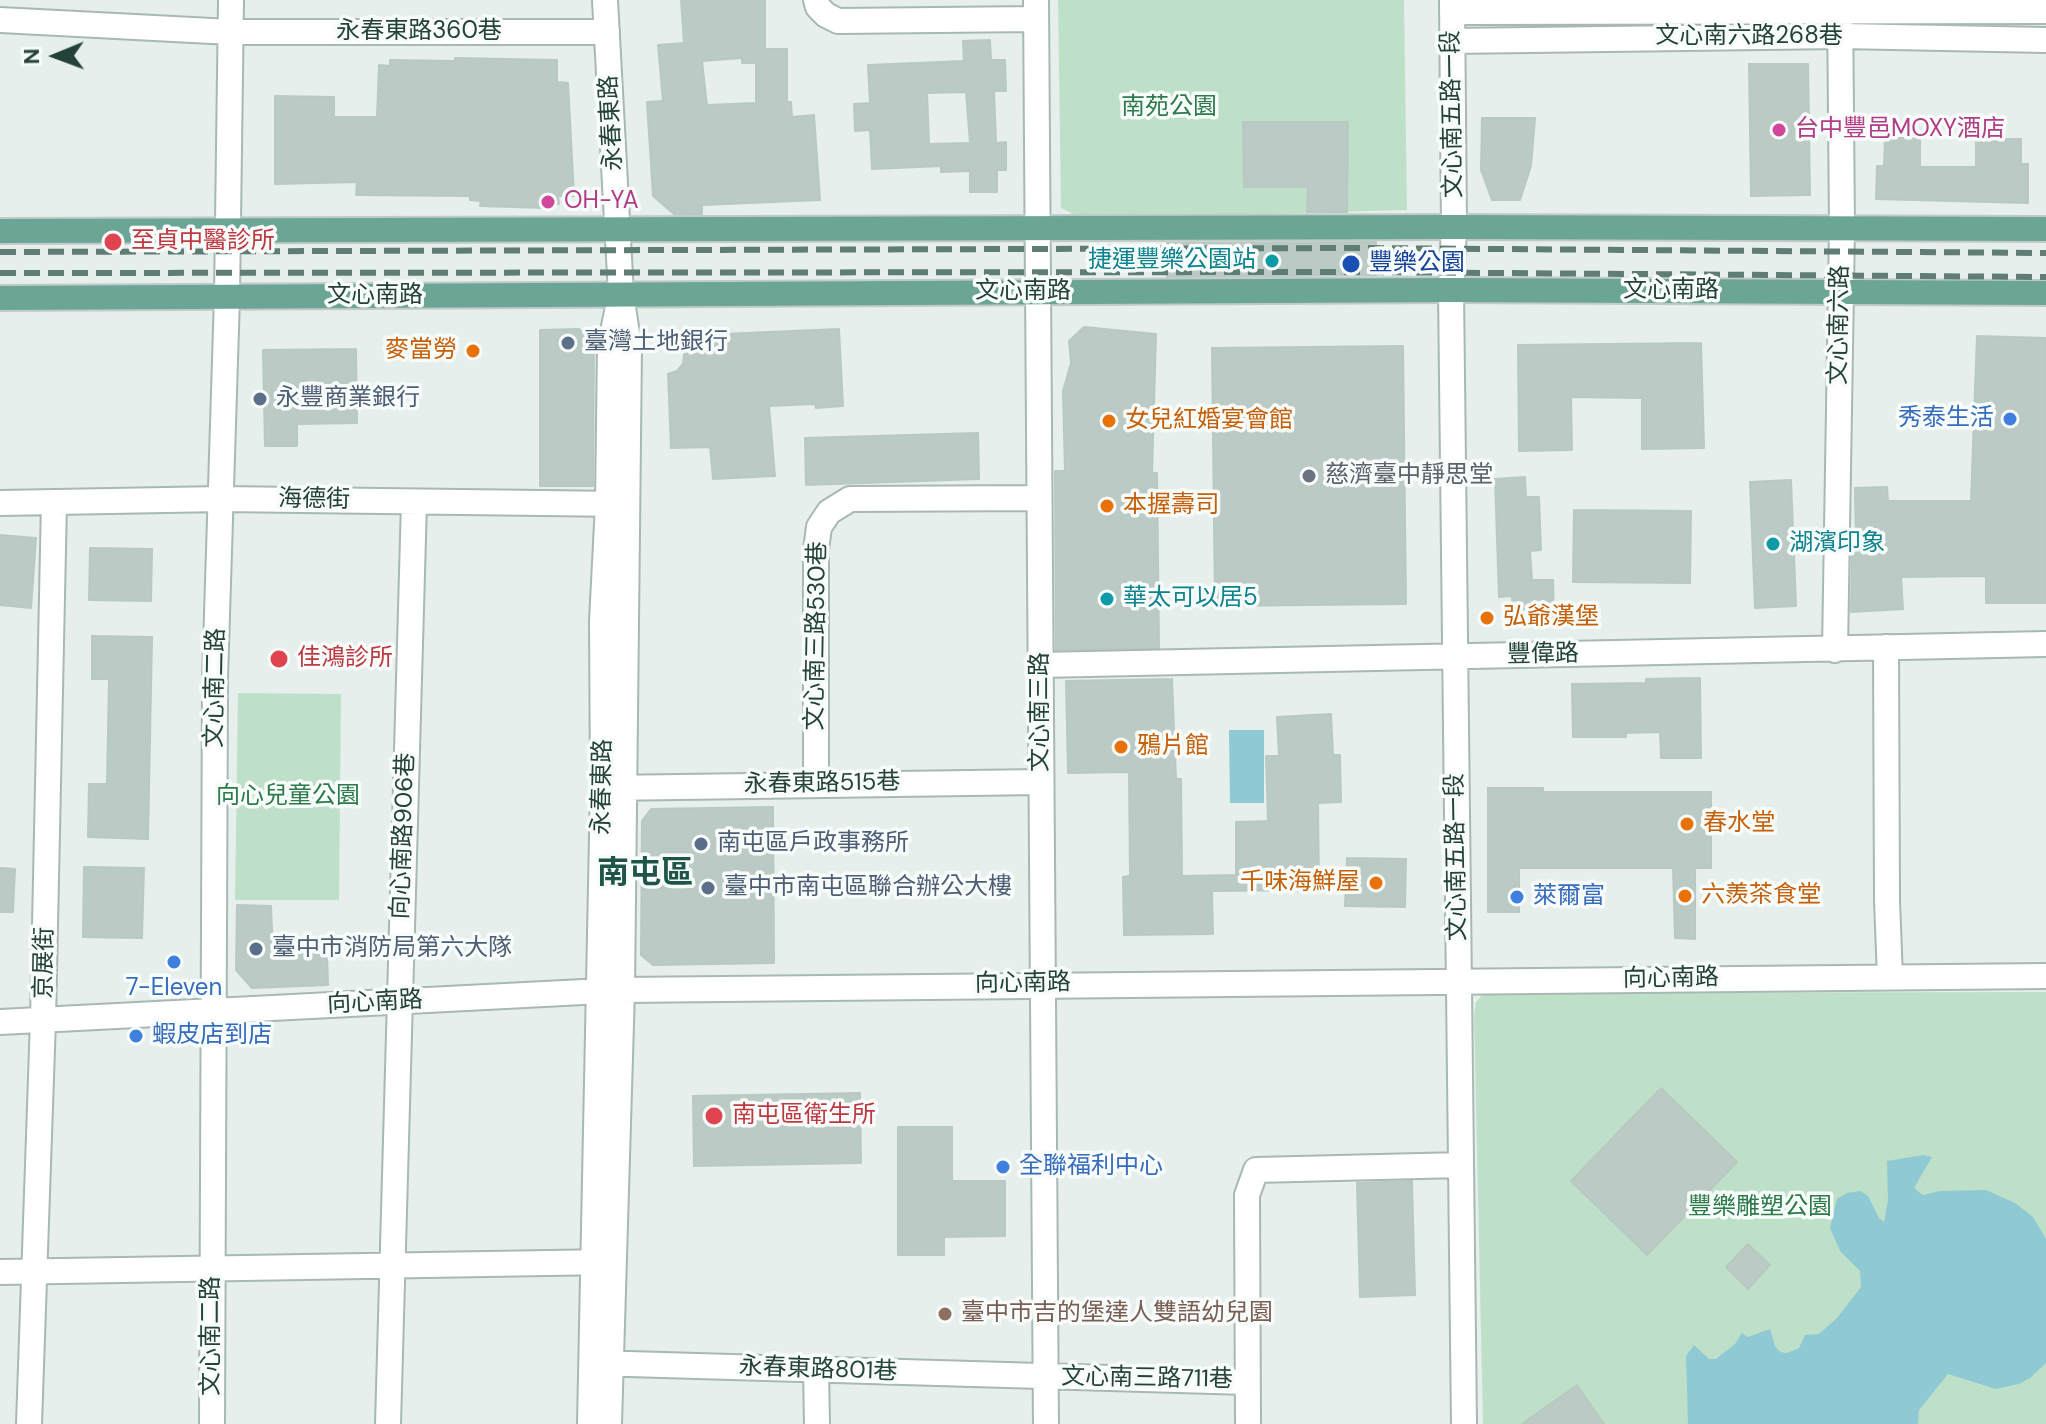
<!DOCTYPE html>
<meta charset="utf-8">
<style>
body{margin:0}
#map{position:relative;width:2046px;height:1424px;overflow:hidden;background:#e6efeb;font-family:"DM Sans",sans-serif}
canvas{display:block}
.north{position:absolute;left:16px;top:16px;width:80px;height:80px;-webkit-text-stroke:6px #f7fbf9;paint-order:stroke;rotate:269deg;font-size:22px;font-weight:700;line-height:32px;text-align:center;color:#24423a}
.north::after{content:'';display:block;margin:auto;width:28px;height:36px;background:#24423a;clip-path:polygon(50% 0,100% 100%,50% 72%,0 100%)}
</style>
<div id="map">
<canvas width="2046" height="1424"></canvas>
<div class="north">N</div>
</div>
<script>
const ctx = document.querySelector('canvas').getContext('2d');
ctx.lineJoin = 'round';
function fill(path, color) { ctx.fillStyle = color; ctx.fill(path, 'evenodd'); }
const poly = rows => new Path2D(rows.map(r => 'M' + r).join(''));
function trace(path, color, width, dash) { ctx.strokeStyle = color; ctx.lineWidth = width; ctx.lineCap = dash ? 'butt' : 'round'; ctx.setLineDash(dash || []); ctx.stroke(path); }
function drawText(font, color, halo, rows, align = 'center') {
  ctx.font = font + ' "DM Sans","Noto Sans TC",sans-serif'; ctx.lineWidth = 7; ctx.setLineDash([]); ctx.textBaseline = 'middle'; ctx.strokeStyle = halo; ctx.fillStyle = color; for (const [text, x, y, turn = 0] of rows) {
    ctx.save(); ctx.translate(x, y); ctx.rotate((+turn || 0) * Math.PI / 180); ctx.textAlign = isNaN(turn) ? turn : align; if (halo) ctx.strokeText(text, 0, 0); ctx.fillText(text, 0, 0); ctx.restore();
  }
}
const green = poly([
 [1058,0,1404,0,1407,210,1084,219,1061,208],
 [238,693,341,694,339,900,235,900],
 [2046,992,2046,1424,1483,1424,1474,1015,1476,1002,1481,996,1490,993]
]);
const water = poly([
 [1229,730,1264,730,1264,803,1230,803],
 [1923,1155,1932,1157,1914,1188,1923,1195,1940,1191,1986,1190,2015,1203,2033,1217,2046,1239,2046,1363,2030,1378,2019,1384,1996,1389,1948,1374,1919,1410,1918,1424,1688,1424,1686,1356,1694,1345,1709,1359,1716,1359,1735,1344,1742,1333,1748,1337,1770,1329,1775,1346,1780,1352,1787,1353,1799,1348,1805,1335,1819,1334,1837,1318,1861,1287,1860,1271,1840,1251,1830,1228,1837,1199,1847,1193,1860,1191,1868,1196,1879,1218,1884,1222,1888,1200,1887,1161]
]);
const building = poly([
 [681,0,765,0,765,49,787,49,787,102,791,102,792,117,814,115,820,200,702,205,702,214,674,214,653,196,647,102,663,101,658,45,684,43,681,0],
 [742,58,742,63,756,63,756,103,707,105,702,61,742,58],
 [990,40,991,60,1005,60,1006,91,994,91,996,143,1006,142,1006,170,997,170,997,192,970,192,970,171,941,172,941,166,872,169,870,130,855,131,854,104,870,103,868,65,964,61,963,41,990,40],
 [966,92,970,143,929,144,927,93,966,92],
 [455,58,557,60,557,82,568,83,574,196,558,196,559,204,546,203,546,208,480,206,481,201,470,200,470,196,356,195,357,182,275,184,275,96,334,97,334,117,377,117,379,65,390,66,390,60,455,61,455,58],
 [1749,64,1808,64,1810,195,1751,196,1749,64],
 [1482,118,1535,118,1531,166,1520,200,1492,200,1481,170,1482,118],
 [1243,122,1348,122,1347,212,1307,212,1308,187,1244,187,1243,122],
 [1885,138,1920,138,1920,167,1976,167,1976,139,2021,139,2021,164,2028,164,2028,203,1876,199,1877,166,1884,166,1885,138],
 [1376,242,1376,275,1167,277,1167,243,1376,242],
 [1084,327,1156,334,1152,473,1157,473,1159,648,1056,650,1055,471,1065,471,1063,391,1071,363,1069,341,1084,327],
 [579,329,594,342,593,486,540,486,540,330,579,329],
 [839,329,843,406,816,408,815,404,769,406,775,476,713,479,710,447,671,448,668,374,677,371,683,364,685,347,677,336,839,329],
 [1977,336,2046,338,2046,603,1986,603,1986,576,1901,577,1903,609,1851,612,1852,547,1856,547,1855,488,1887,487,1888,501,1971,501,1977,336],
 [1701,343,1704,448,1642,449,1642,398,1571,397,1572,450,1519,451,1518,345,1701,343],
 [1403,346,1406,604,1215,606,1212,348,1403,346],
 [356,349,357,423,297,424,297,446,265,446,263,350,356,349],
 [978,433,979,479,806,485,805,438,978,433],
 [1525,477,1526,497,1539,497,1541,550,1530,551,1532,580,1553,580,1554,619,1513,621,1512,596,1499,597,1495,479,1525,477],
 [1791,480,1796,606,1755,608,1750,482,1791,480],
 [1574,510,1691,511,1690,583,1573,582,1574,510],
 [0,535,36,538,31,608,0,605,0,535],
 [90,548,152,549,151,601,89,600,90,548],
 [92,636,152,637,148,839,88,837,89,784,107,784,109,679,92,679,92,636],
 [1700,678,1701,758,1661,758,1660,732,1626,733,1626,737,1573,737,1572,684,1646,683,1646,679,1700,678],
 [1172,679,1176,779,1181,779,1182,876,1236,875,1236,822,1268,821,1266,756,1279,756,1277,717,1331,714,1333,755,1340,755,1341,802,1318,803,1319,890,1212,891,1213,934,1124,935,1123,877,1130,876,1129,772,1068,773,1066,681,1172,679],
 [1488,788,1543,788,1543,792,1711,792,1711,868,1695,868,1695,939,1675,938,1673,868,1519,868,1519,912,1488,912,1488,788],
 [773,807,774,963,653,965,641,955,642,821,651,809,773,807],
 [1347,858,1406,859,1405,907,1345,906,1347,858],
 [84,867,144,868,142,938,83,937,84,867],
 [0,868,15,869,13,912,0,912,0,868],
 [237,905,271,906,273,953,327,954,328,985,252,988,236,970,237,905],
 [1661,1088,1737,1162,1647,1255,1571,1181,1661,1088],
 [860,1093,861,1163,694,1166,693,1096,860,1093],
 [898,1127,952,1127,952,1181,1005,1181,1005,1236,944,1237,944,1255,898,1255,898,1127],
 [1412,1181,1415,1295,1360,1297,1357,1183,1412,1181],
 [1748,1244,1770,1265,1748,1289,1726,1267,1748,1244],
 [1577,1385,1604,1424,1522,1424,1577,1385]
]);
const minor = poly([
 [605,0,621,294,629,347,622,990,609,1424],
 [816,0,818,7,826,15,838,21,1036,19],
 [1036,0,1046,1424],
 [1452,0,1454,227,1451,290,1464,1424],
 [1452,12,2046,11],
 [0,20,231,32,607,32],
 [1452,41,1841,36,2046,40],
 [0,503,221,499,622,504],
 [1886,647,1887,901,1890,977],
 [1835,650,1842,228,1840,0],
 [1040,665,2046,644],
 [816,785,816,550,819,527,829,512,850,499,1039,498],
 [607,788,1041,782],
 [0,1022,622,990,2046,976],
 [0,1272,609,1262],
 [594,1363,1247,1382],
 [816,1370,817,1424],
 [29,1424,43,1020,54,502],
 [212,1424,215,678,227,297,231,0],
 [388,1424,414,502],
 [590,1424,603,788,602,621,608,504,610,346,617,312],
 [1248,1424,1247,1195,1256,1170,1461,1165]
]);
const major = poly([
 [0,231,1454,227,2046,229],
 [0,298,1451,290,2046,293]
]);
const rail = poly([
 [0,252,1358,248,2046,253],
 [0,273,1357,272,2046,277]
]);
const markers = [
 [1779,130,8,"#d1479c"],
 [548,202,8,"#d1479c"],
 [113,242,10,"#e0444e"],
 [1272,261,8,"#0f9aa8"],
 [1351,264,10,"#1a4fb4"],
 [568,343,8,"#5c6f8a"],
 [473,351,8,"#e8710a"],
 [260,399,8,"#5c6f8a"],
 [2010,419,8,"#3f7fe0"],
 [1109,421,8,"#e8710a"],
 [1309,476,8,"#6b7280"],
 [1107,506,8,"#e8710a"],
 [1773,544,8,"#0f9aa8"],
 [1107,599,8,"#0f9aa8"],
 [1487,618,8,"#e8710a"],
 [279,659,10,"#e0444e"],
 [1121,747,8,"#e8710a"],
 [1687,824,8,"#e8710a"],
 [701,844,8,"#5c6f8a"],
 [1376,883,8,"#e8710a"],
 [708,888,8,"#5c6f8a"],
 [1685,896,8,"#e8710a"],
 [1517,897,8,"#3f7fe0"],
 [256,949,8,"#5c6f8a"],
 [174,962,8,"#3f7fe0"],
 [136,1036,8,"#3f7fe0"],
 [714,1116,10,"#e0444e"],
 [1003,1167,8,"#3f7fe0"],
 [945,1314,8,"#8d6e63"]
];
const streetNames = [
 ["永春東路360巷",419,32],
 ["文心南六路268巷",1749,37],
 ["文心南五路一段",1453,114,-91],
 ["永春東路",612,123,-93],
 ["文心南路",1671,291],
 ["文心南路",1023,292],
 ["文心南路",375,296],
 ["文心南六路",1840,325,-89],
 ["海德街",314,500,1],
 ["文心南三路530巷",817,636,-89],
 ["豐偉路",1543,655,-1],
 ["文心南二路",216,688,-89],
 ["文心南三路",1041,712,-90],
 ["永春東路515巷",822,784,-1],
 ["永春東路",603,787,-89],
 ["向心南路906巷",404,836,-88],
 ["文心南五路一段",1457,857,-91],
 ["京展街",45,963,-89],
 ["向心南路",1671,979,-1],
 ["向心南路",1023,984,-1],
 ["向心南路",375,1003,-3],
 ["文心南二路",212,1336,-90],
 ["永春東路801巷",818,1370,2],
 ["文心南三路711巷",1147,1379,1]
];
const parkNames = [
 ["南苑公園",1169,108],
 ["向心兒童公園",288,797],
 ["豐樂雕塑公園",1760,1208]
];
const hotelNames = [
 ["台中豐邑MOXY酒店",1795,130],
 ["OH-YA",564,202]
];
const healthNames = [
 ["至貞中醫診所",131,242],
 ["佳鴻診所",297,659],
 ["南屯區衛生所",732,1116]
];
const cultureNames = [
 ["捷運豐樂公園站",1256,261,"right"],
 ["湖濱印象",1789,544],
 ["華太可以居5",1123,599]
];
const transitNames = [
 ["豐樂公園",1369,264]
];
const serviceNames = [
 ["臺灣土地銀行",584,343],
 ["永豐商業銀行",276,399],
 ["南屯區戶政事務所",717,844],
 ["臺中市南屯區聯合辦公大樓",724,888],
 ["臺中市消防局第六大隊",272,949]
];
const foodNames = [
 ["麥當勞",457,351,"right"],
 ["女兒紅婚宴會館",1125,421],
 ["本握壽司",1123,506],
 ["弘爺漢堡",1503,618],
 ["鴉片館",1137,747],
 ["春水堂",1703,824],
 ["千味海鮮屋",1360,883,"right"],
 ["六羨茶食堂",1701,896]
];
const shopNames = [
 ["秀泰生活",1994,419,"right"],
 ["萊爾富",1533,897],
 ["7-Eleven",174,989,"center"],
 ["蝦皮店到店",152,1036],
 ["全聯福利中心",1019,1167]
];
const worshipNames = [
 ["慈濟臺中靜思堂",1325,476]
];
const educationNames = [
 ["臺中市吉的堡達人雙語幼兒園",961,1314]
];
const districtNames = [
 ["南屯區",645,875]
];
fill(green, '#bfe0c8');
fill(water, '#8ec9d4');
fill(building, '#bbcac4');
trace(building, '#b8c9c2', 2);
trace(minor, '#a8b8b2', 28);
trace(major, '#c2cac8', 28);
trace(minor, '#fff', 24);
trace(major, '#6aa596', 24);
trace(rail, '#5f7d75', 6, [16, 8]);
for (const [x, y, r, color] of markers) { const dot = new Path2D(); dot.arc(x, y, r, 0, 2 * Math.PI); ctx.fillStyle = color; ctx.fill(dot); trace(dot, '#f7fbf9', 3); }
drawText('24px', '#24423a', '#f7fbf9', streetNames);
drawText('24px', '#2d7a4b', '#f7fbf9', parkNames);
drawText('24px', '#b23c85', '#f7fbf9', hotelNames, 'left');
drawText('24px', '#be3a42', '#f7fbf9', healthNames, 'left');
drawText('24px', '#0d838f', '#f7fbf9', cultureNames, 'left');
drawText('24px', '#164399', '#f7fbf9', transitNames, 'left');
drawText('24px', '#4e5e75', '#f7fbf9', serviceNames, 'left');
drawText('24px', '#c56008', '#f7fbf9', foodNames, 'left');
drawText('24px', '#366cbe', '#f7fbf9', shopNames, 'left');
drawText('24px', '#5b616d', '#f7fbf9', worshipNames, 'left');
drawText('24px', '#785e54', '#f7fbf9', educationNames, 'left');
drawText('bold 32px', '#1f5548', '#f7fbf9', districtNames);
</script>
